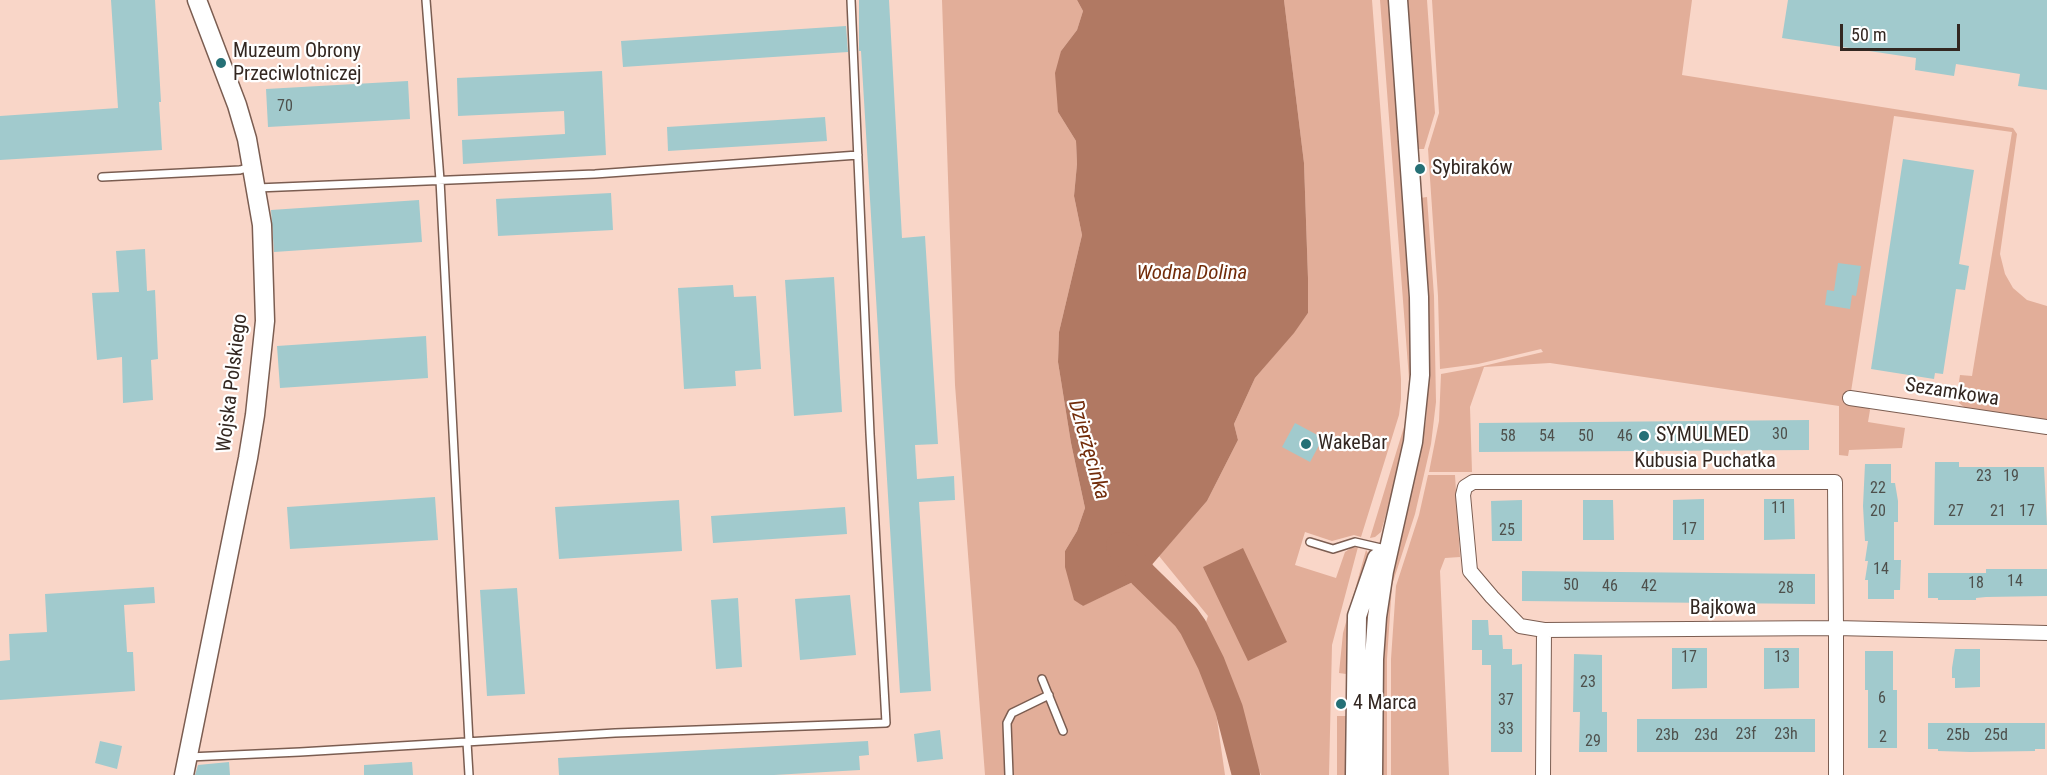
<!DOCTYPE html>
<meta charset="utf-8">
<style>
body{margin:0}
#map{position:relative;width:2047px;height:775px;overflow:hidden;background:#f9d6c8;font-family:"Roboto Condensed",sans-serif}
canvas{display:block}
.scale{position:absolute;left:1840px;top:24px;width:120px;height:27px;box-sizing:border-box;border:3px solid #332721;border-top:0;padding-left:8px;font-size:18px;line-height:21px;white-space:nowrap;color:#332721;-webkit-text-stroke:4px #fff;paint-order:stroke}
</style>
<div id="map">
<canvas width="2047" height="775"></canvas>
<div class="scale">50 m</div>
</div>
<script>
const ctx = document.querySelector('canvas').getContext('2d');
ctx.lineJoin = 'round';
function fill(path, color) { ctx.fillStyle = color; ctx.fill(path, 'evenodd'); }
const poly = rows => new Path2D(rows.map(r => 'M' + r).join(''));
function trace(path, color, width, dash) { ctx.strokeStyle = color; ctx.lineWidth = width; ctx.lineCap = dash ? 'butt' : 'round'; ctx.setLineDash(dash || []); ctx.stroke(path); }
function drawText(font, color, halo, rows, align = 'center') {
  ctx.font = font + ' "Roboto Condensed",sans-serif'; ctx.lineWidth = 4.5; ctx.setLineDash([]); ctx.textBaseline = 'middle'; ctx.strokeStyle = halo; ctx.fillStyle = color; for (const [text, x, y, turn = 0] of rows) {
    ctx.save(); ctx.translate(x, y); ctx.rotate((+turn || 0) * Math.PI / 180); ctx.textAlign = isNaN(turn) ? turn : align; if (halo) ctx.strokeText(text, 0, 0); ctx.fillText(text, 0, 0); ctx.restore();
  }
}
const green = poly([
 [942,0,1077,0,1083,11,1077,30,1061,51,1058,112,1076,141,1077,164,1074,196,1082,235,1059,332,1058,362,1071,443,1085,508,1077,531,1065,551,1082,606,1135,581,1176,621,1213,692,1225,775,985,775,955,385],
 [1284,0,1372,0,1401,379,1401,399,1399,415,1361,537,1354,535,1332,541,1305,532,1295,565,1336,578,1345,552,1351,548,1358,547,1332,645,1329,775,1261,775,1204,628,1208,616,1159,556,1207,501,1238,440,1234,424,1255,378,1293,333,1308,313,1308,278,1304,163],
 [1380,0,1389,0,1410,315,1411,379,1409,379],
 [1407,0,1427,0,1435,113,1424,149,1417,149],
 [1432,0,1692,0,1682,75,2013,128,2017,134,2000,254,2005,274,2013,288,2027,300,2047,306,2047,423,1969,411,1959,403,1957,395,1960,375,1972,376,2012,132,1894,116,1850,398,1867,405,1870,410,1868,422,1905,428,1902,448,1849,450,1848,456,1839,455,1839,406,1550,363,1484,367,1470,407,1472,472,1429,472,1439,421,1441,374,1479,367,1543,352,1541,349,1478,364,1440,369,1438,296,1428,149,1439,113],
 [1427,197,1434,296,1436,402,1431,444,1415,514,1392,585,1387,659,1387,775,1379,775,1379,659,1391,564,1415,479,1426,421,1429,375,1428,314,1420,198],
 [1407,417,1397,474,1381,532,1375,537,1370,538],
 [1428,475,1455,475,1460,557,1445,558,1440,571,1449,775,1391,775,1391,659,1396,586,1419,515],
 [1366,550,1370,556,1349,621,1346,644,1346,674,1339,673,1343,633],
 [1337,716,1346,716,1346,775,1337,775]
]);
const water = poly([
 [1077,0,1284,0,1304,163,1308,278,1308,313,1294,333,1255,378,1234,424,1238,440,1207,501,1143,575,1135,581,1083,606,1074,600,1065,567,1065,551,1077,531,1085,508,1071,443,1058,362,1059,332,1082,235,1074,196,1077,164,1076,141,1058,112,1055,73,1061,51,1077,30,1083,11],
 [1243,548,1287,642,1248,661,1203,567]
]);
const river = poly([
 [1120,546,1143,575,1186,617,1193,627,1211,663,1229,709,1246,775]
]);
const building = poly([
 [111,0,155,0,161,102,159,102,162,150,0,160,0,116,118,108],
 [859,0,889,0,902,238,925,236,938,444,915,445,917,479,954,476,955,500,919,502,931,691,900,693,861,51,859,51],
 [1788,0,2047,0,2047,90,2018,86,2020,74,1956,64,1954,76,1915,70,1916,58,1782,38],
 [846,26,848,52,623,67,621,41],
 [602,71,606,155,463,164,462,140,565,134,564,111,458,116,457,78],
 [408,81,410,119,268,127,266,89],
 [825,117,827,141,668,151,667,127],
 [1903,159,1974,170,1959,264,1969,266,1965,290,1956,289,1943,374,1935,373,1934,379,1871,369],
 [611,193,613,230,498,236,496,199],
 [419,200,422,242,274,252,271,210],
 [145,249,147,291,155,290,158,359,151,360,153,400,123,403,122,357,97,360,92,293,119,292,116,251],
 [1838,263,1861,266,1856,296,1852,295,1850,309,1825,305,1827,290,1834,291],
 [834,277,842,412,794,416,785,280],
 [733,285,734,297,756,296,761,369,735,371,736,386,684,389,678,288],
 [426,336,428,378,280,388,277,346],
 [1809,420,1809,450,1479,452,1479,423],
 [1295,423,1323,438,1310,462,1282,447],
 [1935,462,1959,462,1959,467,2044,467,2047,525,1934,525],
 [1865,464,1891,464,1891,483,1895,483,1898,501,1898,522,1894,522,1894,560,1901,560,1900,590,1894,590,1894,599,1868,599,1868,580,1865,580,1868,561,1865,561,1868,541,1865,541,1863,506],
 [435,497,438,540,290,549,287,507],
 [1704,499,1704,540,1673,540,1673,500],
 [1764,499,1794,499,1795,539,1764,540],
 [679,500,682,551,559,559,555,507],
 [1522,500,1522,541,1492,541,1491,501],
 [1583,500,1613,500,1614,540,1583,540],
 [845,507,847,534,713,543,711,516],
 [1986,569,2047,569,2047,596,1986,597,1976,598,1976,600,1938,600,1938,598,1928,598,1928,573,1986,573],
 [1522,571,1815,574,1815,604,1522,601],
 [154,587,155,603,124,605,127,652,133,652,135,691,0,700,0,661,10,660,9,634,47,632,45,594],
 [517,588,525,694,487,696,480,590],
 [850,595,856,655,800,660,795,599],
 [738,598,742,667,716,669,711,600],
 [1472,620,1488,620,1489,635,1502,635,1503,649,1512,649,1512,665,1522,664,1522,752,1491,752,1491,665,1482,665,1482,650,1472,650],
 [1672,648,1707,648,1707,688,1672,689],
 [1764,648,1799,648,1799,688,1764,689],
 [1955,649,1980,649,1980,687,1955,688,1955,678,1952,678,1952,668],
 [1865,651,1893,651,1893,690,1897,690,1897,748,1868,748,1868,690,1865,690],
 [1574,654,1602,655,1602,712,1607,712,1607,752,1579,752,1580,712,1573,712],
 [1637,719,1815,719,1815,752,1637,752],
 [1928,723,2045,723,2045,749,2035,749,2035,751,1970,752,1938,751,1938,749,1928,749],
 [940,730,943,759,917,762,914,734],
 [100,741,122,746,117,769,95,763],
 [868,741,869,755,859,756,860,770,774,775,559,775,558,758],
 [229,762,230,775,195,775,198,765],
 [412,762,413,775,364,775,364,765]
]);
const service = poly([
 [426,0,440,180,469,742],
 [102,177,240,170,250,167],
 [257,188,595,174,858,155],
 [1310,542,1333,549,1355,542,1381,548],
 [1042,679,1063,731],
 [467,742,469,775],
 [189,757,300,752,615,733,886,723,870,434,851,0],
 [1009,775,1007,723,1012,713,1049,695]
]);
const minor = poly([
 [1850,398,2047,427],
 [1543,775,1544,630],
 [1836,775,1836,628,1835,482,1473,482,1465,487,1463,495,1470,571,1492,597,1520,626,1544,630,1836,628,2047,633]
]);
const tertiary = poly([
 [184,775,248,458,255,415,265,321,262,225,247,139,237,105,197,0],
 [1355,775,1357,616,1377,558],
 [1373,775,1374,659,1377,617,1384,571,1413,442,1420,375,1419,297,1398,0]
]);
const markers = [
 [221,63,6,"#257076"],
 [1420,169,6,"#257076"],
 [1644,436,6,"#257076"],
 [1306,444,6,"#257076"],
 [1341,704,6,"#257076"]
];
const numberNames = [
 ["70",285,107],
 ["30",1780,435],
 ["58",1508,437],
 ["54",1547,437],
 ["50",1586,437],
 ["46",1625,437],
 ["23",1984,477],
 ["19",2011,477],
 ["22",1878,489],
 ["11",1779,509],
 ["20",1878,512],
 ["27",1956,512],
 ["21",1998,512],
 ["17",2027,512],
 ["17",1689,530],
 ["25",1507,531],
 ["14",1881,570],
 ["14",2015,582],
 ["18",1976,584],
 ["50",1571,586],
 ["46",1610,587],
 ["42",1649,587],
 ["28",1786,589],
 ["17",1689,658],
 ["13",1782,658],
 ["23",1588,683],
 ["6",1882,699],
 ["37",1506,701],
 ["33",1506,730],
 ["23f",1746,735],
 ["23h",1786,735],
 ["23b",1667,736],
 ["23d",1706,736],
 ["25b",1958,736],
 ["25d",1996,736],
 ["2",1883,738],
 ["29",1593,742]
];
const poiNames = [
 ["Muzeum Obrony",233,52],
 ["Przeciwlotniczej",233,75],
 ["Sybiraków",1432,169],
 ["SYMULMED",1656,436],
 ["WakeBar",1318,444],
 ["4 Marca",1353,704]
];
const streetNames = [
 ["Wojska Polskiego",233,383,-83],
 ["Sezamkowa",1952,393,9],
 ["Kubusia Puchatka",1705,462],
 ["Bajkowa",1723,609]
];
const waterNames = [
 ["Wodna Dolina",1192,274],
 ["Dzierżęcinka",1088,450,74]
];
fill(green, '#e2ae99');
fill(water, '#b17963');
trace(river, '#b17963', 28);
fill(building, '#a1cacd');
trace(service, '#7b5d51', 10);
trace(minor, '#7b5d51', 16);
trace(tertiary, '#7b5d51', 21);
trace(service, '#fff', 7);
trace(minor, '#fff', 14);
trace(tertiary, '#fff', 18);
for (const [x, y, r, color] of markers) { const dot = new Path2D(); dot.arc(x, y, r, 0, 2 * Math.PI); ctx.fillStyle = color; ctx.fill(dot); trace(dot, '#fff', 2); }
drawText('16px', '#4e504c', null, numberNames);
drawText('20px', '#332721', '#fff', poiNames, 'left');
drawText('20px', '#332721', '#fff', streetNames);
drawText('italic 21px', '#722c0a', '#fff', waterNames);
</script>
